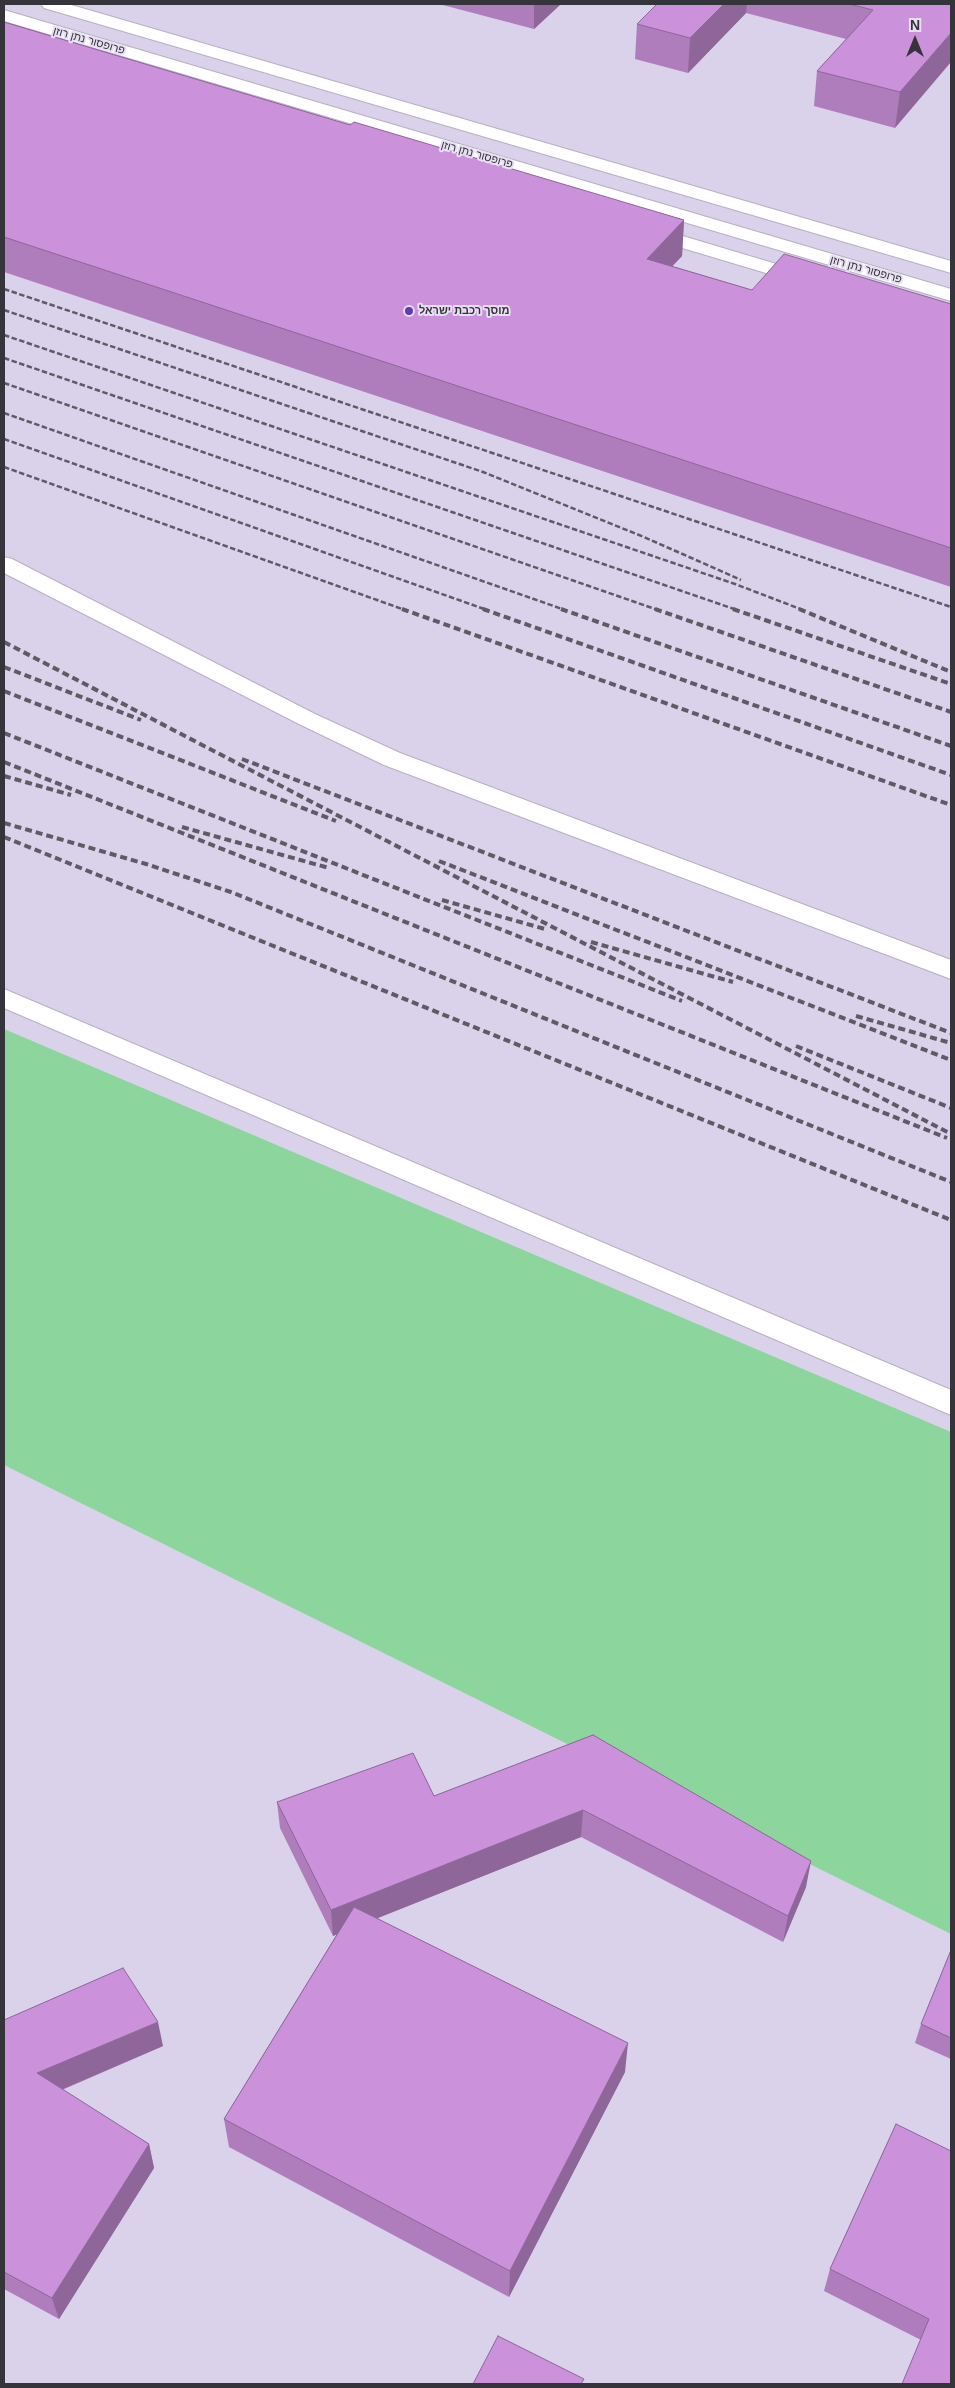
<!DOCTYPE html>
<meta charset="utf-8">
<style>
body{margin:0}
#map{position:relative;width:955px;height:2388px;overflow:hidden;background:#e7e0f3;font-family:Arial,sans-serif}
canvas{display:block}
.frame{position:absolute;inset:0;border:5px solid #36343b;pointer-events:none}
.north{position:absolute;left:890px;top:15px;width:50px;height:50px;-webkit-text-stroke:4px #e7e0f3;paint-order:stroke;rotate:0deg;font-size:14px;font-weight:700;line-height:20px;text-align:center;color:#36343b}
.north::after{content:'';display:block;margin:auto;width:18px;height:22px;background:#36343b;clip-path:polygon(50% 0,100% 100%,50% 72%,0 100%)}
</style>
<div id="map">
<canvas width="955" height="2388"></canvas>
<div class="frame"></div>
<div class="north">N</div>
</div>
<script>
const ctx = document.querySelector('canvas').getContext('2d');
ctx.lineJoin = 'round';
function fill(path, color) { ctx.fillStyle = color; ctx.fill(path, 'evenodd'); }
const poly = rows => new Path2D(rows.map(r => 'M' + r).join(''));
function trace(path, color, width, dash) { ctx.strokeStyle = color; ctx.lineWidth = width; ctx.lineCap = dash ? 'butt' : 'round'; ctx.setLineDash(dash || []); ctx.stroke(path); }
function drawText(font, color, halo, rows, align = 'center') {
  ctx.font = font + ' Arial,"Noto Sans Hebrew",sans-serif'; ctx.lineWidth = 4; ctx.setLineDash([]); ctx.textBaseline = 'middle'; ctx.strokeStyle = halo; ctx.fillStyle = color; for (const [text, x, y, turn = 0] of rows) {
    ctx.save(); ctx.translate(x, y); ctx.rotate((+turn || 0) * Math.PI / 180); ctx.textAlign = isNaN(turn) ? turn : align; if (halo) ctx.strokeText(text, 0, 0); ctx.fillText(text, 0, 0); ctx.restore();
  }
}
const built = poly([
 [4,4,951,4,951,2384,4,2384]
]);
const green = poly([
 [4,1029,951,1432,951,1934,4,1465]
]);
const minor = poly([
 [646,225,813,275,816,279,813,283,806,285,639,235,636,231,639,227,646,225],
 [4,557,12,559,315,714,400,753,951,960,951,979,384,765,299,724,4,573,4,557],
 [4,989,951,1390,951,1415,4,1008,4,989]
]);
const tertiary = poly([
 [41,4,68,4,951,261,951,273,44,8,41,4],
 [4,10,951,289,951,301,4,21,4,10]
]);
const railFar1 = poly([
 [4,289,951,607],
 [4,310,483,472,644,537,741,580],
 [4,335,735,584,803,610],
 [4,358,737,610],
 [4,383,658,610],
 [4,413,565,610],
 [4,439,487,610],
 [4,467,405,610]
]);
const rail = poly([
 [402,609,951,805],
 [483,609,951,775],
 [561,609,951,746],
 [655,609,951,712],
 [733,609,951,684],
 [799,609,951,672],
 [4,642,951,1134],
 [4,667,141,720],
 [4,691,336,821],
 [4,733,682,1001],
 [242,759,951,1033],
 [4,762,947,1138],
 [4,776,71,795],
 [4,823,146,864,231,892,951,1182],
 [182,827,329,868],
 [4,837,951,1220],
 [439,861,951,1060],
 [442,900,545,929],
 [591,942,733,982],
 [856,1016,951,1043],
 [796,1046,951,1108]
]);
const wall = poly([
 [439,4,561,4,534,29],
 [657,4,951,4,895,128,814,106,817,71,846,39,746,13,688,73,635,59,637,24],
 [4,22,350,125,684,220,682,256,672,266,752,290,951,304,951,587,4,272],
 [593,1735,806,1887,783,1942,581,1837,377,1918,625,2072,509,2297,229,2147,224,2119,337,1934,333,1936,280,1828,277,1802,434,1796],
 [951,1950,951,2059,915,2043,921,2024],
 [4,2020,163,2046,62,2090,149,2144,154,2168,59,2319,4,2289],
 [896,2124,951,2384,921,2340,824,2291,830,2269]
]);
const shadedWall = poly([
 [534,4,561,4,534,29],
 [724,4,747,4,746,13,688,73,690,38],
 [951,33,951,62,895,128,900,92],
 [684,220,682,256,645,295,647,259],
 [583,1810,581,1837,333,1936,331,1910],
 [811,1861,806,1887,783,1942,788,1916],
 [158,2022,163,2046,44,2097,37,2073],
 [628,2043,625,2072,509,2297,510,2271],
 [149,2144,154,2168,59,2319,52,2298]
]);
const building = poly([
 [657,4,724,4,690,38,637,24,657,4],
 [849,4,951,4,951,33,900,92,817,71,873,10,849,4],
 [4,22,350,125,354,122,684,220,647,259,752,290,784,254,951,304,951,548,4,237,4,22],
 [593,1735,811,1861,788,1916,583,1810,331,1910,277,1802,413,1753,434,1796,593,1735],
 [354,1907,628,2043,510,2271,224,2119,354,1907],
 [951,1950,951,2038,921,2024,951,1950],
 [123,1968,158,2022,37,2073,149,2144,52,2298,4,2272,4,2020,123,1968],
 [896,2124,951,2151,951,2384,902,2384,929,2319,830,2269,896,2124],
 [498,2336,584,2379,581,2384,473,2384,498,2336]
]);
const markers = [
 [409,311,5,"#5e3db5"]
];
const farStreetnames = [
 ["פרופסור נתן רוזן",89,41,16],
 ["פרופסור נתן רוזן",477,155,16],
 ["פרופסור נתן רוזן",866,270,16]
];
const farPoinames = [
 ["מוסך רכבת ישראל",419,311]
];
fill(built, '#dad1eb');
fill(green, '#8cd69d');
trace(minor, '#b6b0c2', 2);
trace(tertiary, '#b6b0c2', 2);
fill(minor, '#fff');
fill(tertiary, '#fff');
trace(railFar1, '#5e5b65', 2.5, [5.5, 2.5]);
trace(rail, '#5e5b65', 4, [7, 4]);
fill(wall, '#af7dbc');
fill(shadedWall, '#8e6699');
fill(building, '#cb91db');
trace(building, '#8e6699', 1);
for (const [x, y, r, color] of markers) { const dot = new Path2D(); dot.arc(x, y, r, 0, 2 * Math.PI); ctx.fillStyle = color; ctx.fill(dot); trace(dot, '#e7e0f3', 2); }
drawText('11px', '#36343b', '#e7e0f3', farStreetnames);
drawText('bold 11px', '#36343b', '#e7e0f3', farPoinames, 'left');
</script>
